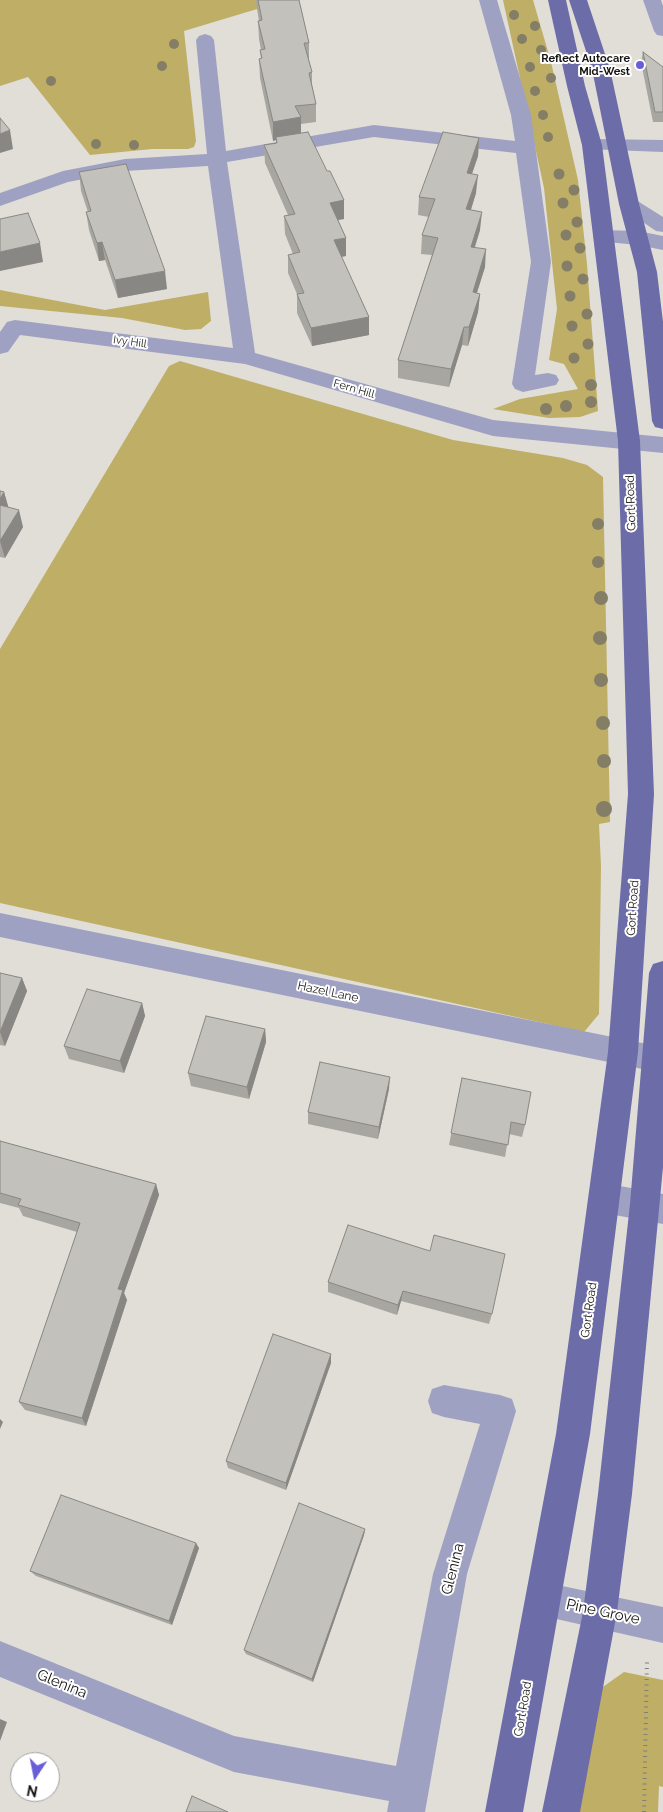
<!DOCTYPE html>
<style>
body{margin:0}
#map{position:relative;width:663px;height:1812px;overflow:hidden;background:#e0ded7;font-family:Raleway,sans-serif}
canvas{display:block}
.north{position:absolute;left:10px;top:1752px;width:50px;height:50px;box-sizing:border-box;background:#fff;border:1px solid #a2a1a1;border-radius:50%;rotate:191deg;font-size:14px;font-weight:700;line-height:20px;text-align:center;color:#161513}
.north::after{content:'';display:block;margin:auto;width:18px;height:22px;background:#685fd8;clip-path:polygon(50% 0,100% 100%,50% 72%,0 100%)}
</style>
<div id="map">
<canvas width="663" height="1812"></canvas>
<div class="north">N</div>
</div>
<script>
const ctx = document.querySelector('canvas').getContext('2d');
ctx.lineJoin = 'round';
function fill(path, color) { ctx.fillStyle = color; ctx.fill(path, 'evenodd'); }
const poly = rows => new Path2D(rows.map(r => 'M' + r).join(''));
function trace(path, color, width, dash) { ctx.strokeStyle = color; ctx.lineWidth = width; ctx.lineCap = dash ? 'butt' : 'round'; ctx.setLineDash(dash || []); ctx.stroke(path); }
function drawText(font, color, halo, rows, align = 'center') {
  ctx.font = font + ' Raleway,sans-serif'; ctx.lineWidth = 4; ctx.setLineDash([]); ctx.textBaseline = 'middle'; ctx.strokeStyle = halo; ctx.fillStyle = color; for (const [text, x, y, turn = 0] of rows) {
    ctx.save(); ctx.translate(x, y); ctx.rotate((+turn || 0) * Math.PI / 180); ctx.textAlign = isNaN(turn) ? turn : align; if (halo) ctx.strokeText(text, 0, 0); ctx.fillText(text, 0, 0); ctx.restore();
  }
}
const green = poly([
 [0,0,287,0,184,31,196,141,194,147,188,149,152,149,90,155,28,77,0,86],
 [503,0,533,0,551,62,578,180,587,264,598,411,580,417,549,418,493,409,520,399,578,389,564,364,549,360,557,309,544,188],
 [0,290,105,310,208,292,211,321,201,329,185,330,122,318,0,306],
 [180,361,453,440,563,458,587,465,603,477,610,822,599,824,601,866,599,1014,584,1032,0,903,0,649,169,366],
 [624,1672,663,1680,663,1787,659,1786,658,1812,578,1812,600,1689]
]);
const path = poly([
 [644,1812,647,1660]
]);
const minor = poly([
 [479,0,497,0,531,115,551,262,535,375,548,373,556,375,559,380,556,385,523,392,515,389,512,384,531,262,516,153,374,137,227,162,255,353,493,420,663,437,663,453,493,436,245,364,20,335,8,352,0,354,0,332,7,322,15,320,233,348,208,166,125,171,68,182,0,206,0,193,63,171,125,159,207,154,196,40,199,36,205,34,211,36,214,40,226,151,374,125,515,141,511,115,479,0],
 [643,0,661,0,663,6,663,36,657,35,654,31,643,0],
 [592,139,663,140,663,152,585,149,582,145,585,141,592,139],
 [629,198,636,200,663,217,663,232,656,231,622,208,619,204,622,200,629,198],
 [603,230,638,231,663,236,663,250,638,245,596,241,593,236,596,231,603,230],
 [0,913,657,1046,663,1048,663,1070,657,1072,0,937,0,913],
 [604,1183,663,1194,663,1224,604,1213,593,1208,589,1198,593,1188,604,1183],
 [444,1385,500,1395,512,1399,516,1411,467,1574,425,1812,387,1812,389,1801,234,1772,0,1677,0,1641,234,1736,396,1766,433,1574,480,1424,444,1417,432,1413,428,1401,432,1389,444,1385],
 [543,1582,663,1607,663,1643,543,1616,531,1611,526,1599,531,1587,543,1582]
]);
const major = poly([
 [548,0,566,0,585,86,602,145,640,441,654,794,638,1052,590,1434,523,1812,485,1812,556,1434,608,1052,628,794,618,441,582,145,567,86,548,0],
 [569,0,587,0,610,69,639,204,657,272,663,322,663,429,655,427,652,421,637,272,619,204,592,69,569,0],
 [663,961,663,1167,632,1494,617,1612,580,1812,542,1812,583,1612,598,1494,630,1204,649,973,653,964,663,961]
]);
const trees = [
 [514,15,5],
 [535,26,5],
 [522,39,5],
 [174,44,5],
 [541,50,5],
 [162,66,5],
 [530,67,5],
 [551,78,5],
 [51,81,5],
 [535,91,5],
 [543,115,5],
 [548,137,5],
 [96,144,5],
 [134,145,5],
 [559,174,5.5],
 [574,190,5.5],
 [563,203,5.5],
 [577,222,5.5],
 [566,235,5.5],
 [580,248,5.5],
 [567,266,5.5],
 [583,279,5.5],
 [570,296,5.5],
 [587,314,5.5],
 [572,326,5.5],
 [588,344,5.5],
 [574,358,5.5],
 [591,385,6],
 [591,402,6],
 [566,406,6],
 [546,409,6],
 [598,524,6],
 [598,562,6],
 [601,598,7],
 [600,638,7],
 [601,680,7],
 [603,723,7],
 [604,761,7],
 [604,809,8]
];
const wall = poly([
 [256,0,299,0,309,43,309,61,312,72,312,85,316,104,316,122,301,124,301,133,344,219,338,220,346,238,346,256,341,257,369,317,369,335,312,346,297,313,297,294,288,273,288,255,293,254,285,234,284,216,288,215,265,163,264,145,276,143,276,140,273,141,260,78,259,59,261,59,260,50,261,50,259,39,258,21,259,21,257,9],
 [643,52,663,67,663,122,653,122,641,62],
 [479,138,478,156,472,174,476,193,471,210,480,230,475,247,485,267,477,293,480,294,478,312,468,346,462,345,449,387,398,378,398,360,432,255,421,254,422,235,429,217,418,215,419,197],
 [79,172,167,289,118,298,105,260,99,261,89,230,86,212,88,212,81,191],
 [0,491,4,492,8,507,23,527,5,558,0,557],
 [0,973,22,978,27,991,5,1046,0,1045],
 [142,1003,145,1016,124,1073,69,1059,64,1046],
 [265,1029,266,1042,249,1099,191,1086,188,1073],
 [462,1078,525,1125,522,1137,509,1134,505,1157,449,1145],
 [389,1089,378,1139,308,1124,308,1112],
 [0,1141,156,1184,159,1195,124,1293,127,1300,86,1426,25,1410,19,1402,77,1232,23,1216,19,1208,0,1203],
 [348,1225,492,1314,489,1324,401,1301,397,1315,328,1292,328,1282],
 [331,1354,331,1363,286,1490,228,1468,226,1461],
 [365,1529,364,1535,313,1682,246,1654,244,1650],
 [199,1548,172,1625,36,1576,30,1571]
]);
const shadedWall = poly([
 [301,117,301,136,276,137,276,140,273,141,273,122],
 [10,130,13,149,0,153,0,134],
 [479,138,478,156,466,191,467,173],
 [478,175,476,193,465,228,466,209],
 [344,200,344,219,330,221,330,203],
 [482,212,480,230,469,265,471,247],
 [346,238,346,256,334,258,334,240],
 [102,242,105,260,99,261,97,243],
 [40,243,43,262,0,271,0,252],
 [486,249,485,267,471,311,473,292],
 [165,271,167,289,118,298,115,280],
 [480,294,478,312,468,346,469,327],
 [369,317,369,335,312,346,311,328],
 [464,327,462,345,449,387,451,369],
 [4,492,9,509,0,517,0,499],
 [19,510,23,527,5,558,0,541],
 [22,978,27,991,5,1046,0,1032],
 [142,1003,145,1016,124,1073,120,1061],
 [265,1029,266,1042,249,1099,247,1087],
 [390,1077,389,1089,378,1139,379,1127],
 [156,1184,159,1195,124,1293,127,1300,86,1426,82,1418,118,1289],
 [403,1291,401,1301,397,1315,398,1305],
 [331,1354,331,1363,286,1490,286,1483],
 [0,1419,3,1422,0,1429],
 [365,1529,364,1535,313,1682,312,1679],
 [196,1543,199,1548,172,1625,169,1621],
 [0,1719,7,1722,0,1741]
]);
const building = poly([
 [258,0,299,0,309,43,304,43,312,72,309,73,316,104,295,106,301,117,273,122,259,59,262,58,260,50,265,49,258,21,262,20,258,0],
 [643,52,663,67,663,112,655,112,643,52],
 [0,118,10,130,0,134,0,118],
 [308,132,327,171,330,171,344,200,330,203,346,238,334,240,369,317,311,328,297,294,304,293,288,255,300,252,284,216,295,214,264,145,277,143,276,137,308,132],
 [443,132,479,138,467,173,478,175,466,209,482,212,471,247,486,249,473,292,480,294,469,327,464,327,451,369,398,360,438,238,422,235,435,199,419,197,443,132],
 [126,164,165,271,115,280,102,242,97,243,86,212,91,211,79,172,126,164],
 [28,213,40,243,0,252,0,219,28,213],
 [0,491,4,492,0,499,0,491],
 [0,505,19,510,0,541,0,505],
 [0,973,22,978,0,1032,0,973],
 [87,989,142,1003,120,1061,64,1046,87,989],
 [206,1016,265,1029,247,1087,188,1073,206,1016],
 [320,1062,390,1077,379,1127,308,1112,320,1062],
 [462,1078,531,1092,525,1125,511,1122,508,1145,451,1133,462,1078],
 [0,1141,156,1184,118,1289,123,1290,82,1418,19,1402,80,1223,18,1205,21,1199,0,1193,0,1141],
 [348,1225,430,1251,434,1235,505,1254,492,1314,403,1291,398,1305,328,1282,348,1225],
 [273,1334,331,1354,286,1483,226,1461,273,1334],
 [61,1495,196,1543,169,1621,30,1571,61,1495],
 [299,1503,365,1529,312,1679,244,1650,299,1503],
 [192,1796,228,1812,186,1812,192,1796]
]);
const markers = [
 [640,65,5,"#685fd8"]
];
const farPoinames = [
 ["Reflect Autocare",630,59],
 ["Mid-West",630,72]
];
const farStreetnames = [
 ["Ivy Hill",130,342,8],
 ["Fern Hill",354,389,16]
];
const streetNames = [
 ["Gort Road",631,503,-92],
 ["Gort Road",633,908,-86],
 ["Hazel Lane",328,992,12],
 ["Gort Road",589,1310,-82],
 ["Gort Road",523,1709,-80]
];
const nearStreetnames = [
 ["Glenina",453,1569,-76],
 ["Pine Grove",603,1612,12],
 ["Glenina",62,1684,22]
];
fill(green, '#bfae65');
trace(path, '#7f7e79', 4, [1, 4.5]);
fill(minor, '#9fa1c3');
fill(major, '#6b6ca8');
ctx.fillStyle = '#847e66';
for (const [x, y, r] of trees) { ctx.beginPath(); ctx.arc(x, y, r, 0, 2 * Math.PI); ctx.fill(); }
fill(wall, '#a8a6a1');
fill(shadedWall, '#888783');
fill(building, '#c3c1bb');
trace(building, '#888783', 1);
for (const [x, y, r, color] of markers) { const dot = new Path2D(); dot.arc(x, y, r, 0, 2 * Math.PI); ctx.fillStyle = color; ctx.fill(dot); trace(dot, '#fff', 2); }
drawText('bold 11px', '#161513', '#fff', farPoinames, 'right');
drawText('11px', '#161513', '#fff', farStreetnames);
drawText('12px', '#161513', '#fff', streetNames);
drawText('15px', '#161513', '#fff', nearStreetnames);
</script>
